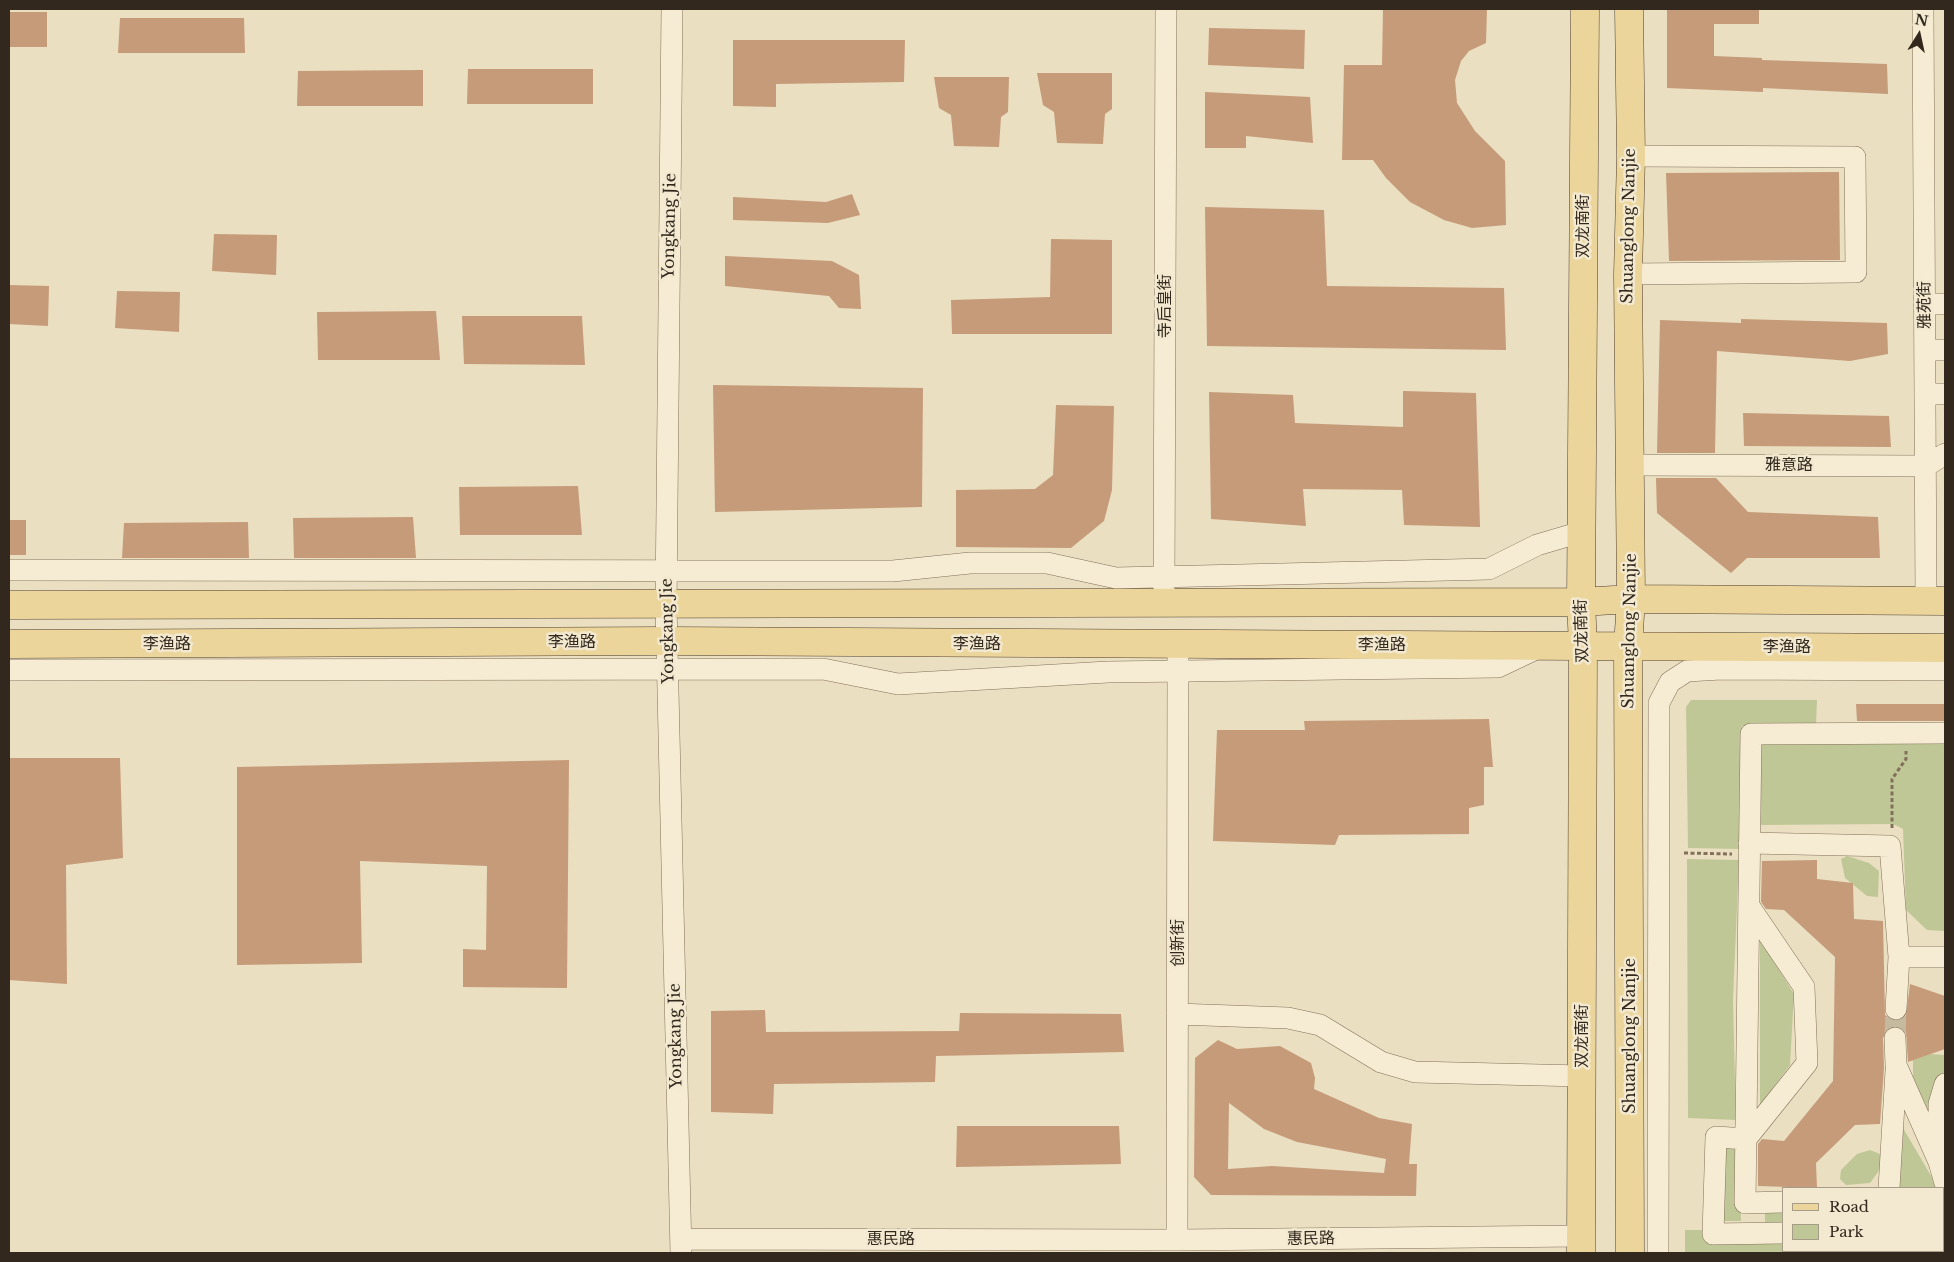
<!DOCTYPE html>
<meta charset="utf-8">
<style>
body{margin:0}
#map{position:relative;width:1954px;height:1262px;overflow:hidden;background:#eadfc1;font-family:"Libre Baskerville",serif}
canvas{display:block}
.frame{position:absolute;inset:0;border:10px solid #33281d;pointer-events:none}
.legend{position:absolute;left:1782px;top:1187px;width:162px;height:65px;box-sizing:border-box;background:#f2e9d0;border:1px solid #a69c88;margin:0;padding:6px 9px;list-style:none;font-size:15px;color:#33281d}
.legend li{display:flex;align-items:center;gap:10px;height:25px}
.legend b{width:25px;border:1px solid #a69c88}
.north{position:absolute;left:1894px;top:10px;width:50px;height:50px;-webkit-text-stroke:4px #f2e9d0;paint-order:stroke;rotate:10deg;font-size:14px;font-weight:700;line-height:20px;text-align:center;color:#33281d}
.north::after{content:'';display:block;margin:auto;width:18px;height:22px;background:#33281d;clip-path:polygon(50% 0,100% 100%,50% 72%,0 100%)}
</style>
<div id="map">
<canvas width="1954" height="1262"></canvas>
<div class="frame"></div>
<ul class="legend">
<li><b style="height:6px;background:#ebd59b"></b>Road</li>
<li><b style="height:14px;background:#c0c796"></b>Park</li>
</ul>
<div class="north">N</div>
</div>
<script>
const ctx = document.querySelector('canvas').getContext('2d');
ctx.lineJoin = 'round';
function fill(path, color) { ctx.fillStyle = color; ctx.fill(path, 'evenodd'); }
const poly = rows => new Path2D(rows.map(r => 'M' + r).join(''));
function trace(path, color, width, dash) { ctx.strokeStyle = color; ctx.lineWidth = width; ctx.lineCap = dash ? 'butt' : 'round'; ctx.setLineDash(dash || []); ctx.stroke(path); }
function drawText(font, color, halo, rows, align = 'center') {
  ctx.font = font + ' "Libre Baskerville","Noto Sans SC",serif'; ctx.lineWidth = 5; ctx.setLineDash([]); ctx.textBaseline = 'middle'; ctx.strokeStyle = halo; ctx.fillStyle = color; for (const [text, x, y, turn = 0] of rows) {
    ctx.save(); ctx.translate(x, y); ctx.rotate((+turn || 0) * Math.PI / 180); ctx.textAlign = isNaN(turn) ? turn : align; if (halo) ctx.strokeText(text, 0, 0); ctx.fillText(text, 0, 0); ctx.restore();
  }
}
const green = poly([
 [1691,700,1817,700,1816,726,1742,726,1739,849,1688,848,1686,707],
 [1945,739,1945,931,1927,930,1906,910,1903,829,1893,824,1758,825,1759,742],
 [1847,856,1869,863,1879,871,1878,897,1867,896,1845,878,1841,859],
 [1687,859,1739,860,1733,1000,1736,1120,1688,1118],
 [1760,939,1794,994,1790,1065,1760,1105],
 [1930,1054,1945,1055,1945,1072,1943,1074,1930,1130,1913,1082,1913,1060],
 [1903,1128,1937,1186,1936,1188,1898,1188],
 [1723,1144,1739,1145,1741,1221,1722,1221],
 [1870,1150,1880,1154,1882,1161,1878,1172,1870,1183,1846,1185,1840,1179,1841,1170,1857,1154],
 [1943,1209,1945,1211,1945,1253,1685,1253,1685,1230,1706,1230,1783,1241,1783,1251,1943,1251],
 [1765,1210,1783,1210,1783,1226,1765,1226]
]);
const building = poly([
 [1383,9,1487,9,1486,43,1469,51,1461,61,1455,80,1457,103,1475,131,1505,161,1506,225,1472,228,1444,220,1410,202,1386,178,1373,160,1342,160,1344,65,1382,65],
 [1667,9,1759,9,1759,24,1714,24,1714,56,1762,58,1762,60,1887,64,1888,94,1763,88,1763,92,1667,88],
 [9,12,47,12,47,47,9,47],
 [120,18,244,18,245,53,118,53],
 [1209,28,1305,30,1304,69,1208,65],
 [733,40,905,40,904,82,776,84,776,107,733,106],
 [468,69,593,69,593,104,467,104],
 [423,70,423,106,297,106,298,71],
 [1037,73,1112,73,1112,109,1105,114,1103,144,1057,143,1054,112,1043,105],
 [934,77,1009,77,1008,112,1001,117,999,147,954,146,951,115,939,108],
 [1205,92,1310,97,1313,143,1246,136,1246,148,1205,148],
 [1839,172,1840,260,1669,261,1666,173],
 [852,194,860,215,828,223,733,220,733,197,826,202],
 [1205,207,1324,210,1327,286,1504,288,1506,350,1207,346],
 [214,234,277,235,276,275,212,271],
 [1051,239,1112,240,1112,334,952,334,951,300,1050,297],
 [725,256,832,261,859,275,861,309,839,308,829,296,725,286],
 [9,285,49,286,48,326,9,324],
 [117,291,180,292,179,332,115,328],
 [436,311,440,360,318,360,317,312],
 [462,316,582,316,585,365,464,364],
 [1741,319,1887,323,1888,354,1850,361,1717,351,1715,453,1657,453,1660,320,1741,323],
 [713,385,923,388,922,507,715,512],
 [1403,391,1476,393,1480,527,1404,525,1402,490,1303,489,1306,526,1211,519,1209,392,1293,395,1295,423,1403,427],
 [1056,405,1114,406,1112,490,1104,521,1071,548,956,547,956,490,1035,489,1053,475],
 [1743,413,1889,416,1891,447,1744,446],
 [1656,478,1716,478,1748,512,1878,517,1880,558,1747,558,1731,573,1657,513],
 [578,486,582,535,460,535,459,487],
 [413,517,416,558,294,558,293,518],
 [9,520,26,520,26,555,9,555],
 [248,522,249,558,122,558,124,523],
 [1856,704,1945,704,1945,721,1857,721],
 [1489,719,1493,767,1484,767,1484,805,1469,808,1469,834,1339,835,1335,845,1213,841,1217,730,1305,730,1304,721],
 [9,758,120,758,123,858,66,865,67,984,9,980],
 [569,760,567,988,463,987,463,949,486,950,487,866,360,861,362,963,237,965,237,767],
 [1817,860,1817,879,1853,883,1854,919,1883,921,1885,1015,1895,1021,1906,1016,1910,984,1945,996,1945,1049,1908,1062,1906,1032,1900,1027,1888,1028,1883,1038,1884,1068,1880,1124,1855,1125,1816,1163,1817,1188,1758,1186,1758,1144,1762,1139,1784,1141,1833,1081,1835,957,1784,910,1766,909,1761,902,1762,861],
 [765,1010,766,1032,959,1031,960,1013,1121,1014,1124,1052,936,1056,935,1082,774,1084,773,1114,711,1112,711,1011],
 [1218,1040,1237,1049,1280,1046,1311,1063,1315,1078,1314,1089,1379,1118,1412,1124,1409,1164,1417,1164,1416,1196,1211,1195,1194,1177,1195,1058],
 [1229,1103,1264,1129,1297,1142,1386,1159,1384,1173,1272,1166,1228,1169],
 [957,1126,1119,1126,1121,1164,956,1167]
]);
const minorTunnel = poly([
 [1895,1038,1896,1009]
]);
const path = poly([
 [1892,828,1892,779,1906,759,1906,751],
 [1684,853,1732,854]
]);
const minor = poly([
 [672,9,666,604,681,1253],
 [1923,9,1926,601],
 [1628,274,1856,272,1855,157,1631,156],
 [1925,304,1945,304],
 [1926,350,1945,350],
 [1925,394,1945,394],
 [1630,465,1926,466,1945,454],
 [9,570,893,571,970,563,1047,563,1116,578,1489,569,1537,545,1581,532],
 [1164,590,1166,9],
 [9,670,823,669,898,684,1108,672,1498,667,1540,647],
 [1749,843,1890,846,1899,957],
 [1749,906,1804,987,1807,1063,1746,1139,1716,1137,1713,1234,1783,1233],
 [1896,1009,1899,957,1945,957],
 [1177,1014,1288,1018,1320,1025,1381,1062,1415,1072,1582,1076],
 [1895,1038,1896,1065,1939,1162],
 [1945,1084,1939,1104,1939,1162,1945,1183],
 [1889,1188,1896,1071],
 [1943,1201,1945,1201],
 [1783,1202,1745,1203,1751,734,1945,733],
 [681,1239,1177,1240,1581,1236],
 [1177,1240,1178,658],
 [1658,1253,1659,703,1670,682,1687,671,1721,669,1945,670]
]);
const major = poly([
 [1629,9,1631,156,1628,274,1631,599,1628,647,1630,1253],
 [9,605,1581,602,1631,599,1945,601],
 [9,644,668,641,1945,648],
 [1581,1253,1583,645,1581,602,1585,9]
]);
const streetNames = [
 ["Yongkang Jie",670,226,-89],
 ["双龙南街",1583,226,-90],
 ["Shuanglong Nanjie",1629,226,-89],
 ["雅苑街",1925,305,-91],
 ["寺后皇街",1165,306,-90],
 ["雅意路",1789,465],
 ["Yongkang Jie",668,631,-91],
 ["双龙南街",1582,631,-92],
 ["Shuanglong Nanjie",1630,631,-89],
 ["李渔路",572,642],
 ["李渔路",167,644],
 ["李渔路",977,644],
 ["李渔路",1382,645],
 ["李渔路",1787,647],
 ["创新街",1178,943,-90],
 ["Yongkang Jie",676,1036,-91],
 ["双龙南街",1582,1036,-90],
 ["Shuanglong Nanjie",1630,1036,-90],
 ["惠民路",891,1239],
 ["惠民路",1311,1239,-1]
];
fill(green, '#c0c796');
fill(building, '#c69b79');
trace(minorTunnel, '#c5baa0', 21, [21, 11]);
trace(minor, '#82705a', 22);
trace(major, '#503f2e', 29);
trace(path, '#82705a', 3, [4, 2.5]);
trace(minor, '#f6ecd3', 21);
trace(major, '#ebd59b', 28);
drawText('16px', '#33281d', '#f2e9d0', streetNames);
</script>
